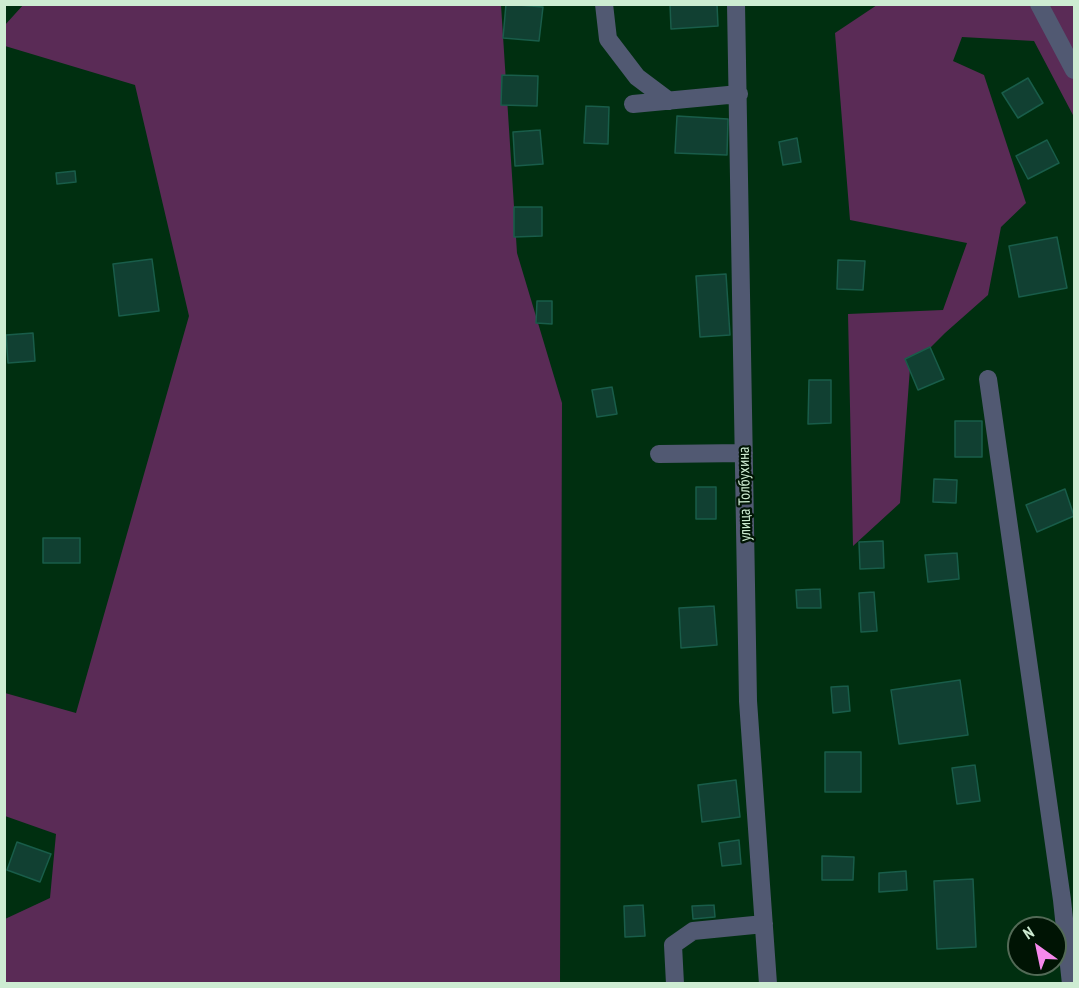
<!DOCTYPE html>
<meta charset="utf-8">
<style>
body{margin:0}
#map{position:relative;width:1079px;height:988px;overflow:hidden;background:#002f10;font-family:"PT Sans Narrow",sans-serif}
canvas{display:block}
.frame{position:absolute;inset:0;border:6px solid #cdecd2;pointer-events:none}
.north{position:absolute;left:1007px;top:916px;width:60px;height:60px;box-sizing:border-box;background:#001404;border:2px solid #526a56;border-radius:50%;rotate:327deg;font-size:16px;font-weight:700;line-height:24px;text-align:center;color:#cdecd2}
.north::after{content:'';display:block;margin:auto;width:21px;height:27px;background:#f689ed;clip-path:polygon(50% 0,100% 100%,50% 72%,0 100%)}
</style>
<div id="map">
<canvas width="1079" height="988"></canvas>
<div class="frame"></div>
<div class="north">N</div>
</div>
<script>
const ctx = document.querySelector('canvas').getContext('2d');
ctx.lineJoin = 'round';
function fill(path, color) { ctx.fillStyle = color; ctx.fill(path, 'evenodd'); }
const poly = rows => new Path2D(rows.map(r => 'M' + r).join(''));
function trace(path, color, width, dash) { ctx.strokeStyle = color; ctx.lineWidth = width; ctx.lineCap = dash ? 'butt' : 'round'; ctx.setLineDash(dash || []); ctx.stroke(path); }
function drawText(font, color, halo, rows, align = 'center') {
  ctx.font = font + ' "PT Sans Narrow",sans-serif'; ctx.lineWidth = 4.5; ctx.setLineDash([]); ctx.textBaseline = 'middle'; ctx.strokeStyle = halo; ctx.fillStyle = color; for (const [text, x, y, turn = 0] of rows) {
    ctx.save(); ctx.translate(x, y); ctx.rotate((+turn || 0) * Math.PI / 180); ctx.textAlign = isNaN(turn) ? turn : align; if (halo) ctx.strokeText(text, 0, 0); ctx.fillText(text, 0, 0); ctx.restore();
  }
}
const green = poly([
 [24,4,501,5,517,253,562,403,560,983,5,983,5,919,50,898,56,834,5,816,5,693,76,713,189,316,135,85,5,46,5,25],
 [877,5,1074,5,1074,117,1034,41,962,37,953,61,984,75,1026,203,1001,227,988,295,945,333,910,368,900,503,853,546,848,314,943,310,967,243,850,220,835,33]
]);
const building = poly([
 [506,4,543,7,539,41,503,38,506,4],
 [670,4,717,4,718,26,671,29,670,4],
 [502,75,538,76,537,106,501,105,502,75],
 [1028,78,1043,103,1018,118,1002,93,1028,78],
 [586,106,609,107,608,144,584,143,586,106],
 [677,116,728,119,727,155,675,153,677,116],
 [540,130,543,164,515,166,513,132,540,130],
 [797,138,801,162,783,165,779,142,797,138],
 [1047,140,1059,163,1028,179,1016,156,1047,140],
 [75,171,76,182,57,184,56,173,75,171],
 [514,207,542,207,542,236,514,237,514,207],
 [1057,237,1067,288,1019,297,1009,246,1057,237],
 [152,259,159,311,119,316,113,264,152,259],
 [838,260,865,261,863,290,837,289,838,260],
 [726,274,730,335,700,337,696,276,726,274],
 [537,301,552,301,552,324,536,323,537,301],
 [33,333,35,361,8,363,6,335,33,333],
 [930,347,944,379,918,390,905,359,930,347],
 [809,380,831,380,831,423,808,424,809,380],
 [612,387,617,414,597,417,592,390,612,387],
 [955,421,982,421,982,457,955,457,955,421],
 [934,479,957,480,956,503,933,502,934,479],
 [696,487,716,487,716,519,696,519,696,487],
 [1065,489,1074,516,1037,532,1026,505,1065,489],
 [43,538,80,538,80,563,43,563,43,538],
 [883,541,884,568,860,569,859,542,883,541],
 [957,553,959,579,928,582,925,555,957,553],
 [820,589,821,608,797,608,796,590,820,589],
 [874,592,877,631,861,632,859,593,874,592],
 [714,606,717,645,681,648,679,608,714,606],
 [960,680,968,735,899,744,891,690,960,680],
 [848,686,850,711,833,713,831,687,848,686],
 [825,752,861,752,861,792,825,792,825,752],
 [975,765,980,801,957,804,952,768,975,765],
 [736,780,740,817,702,822,698,785,736,780],
 [739,840,741,864,722,866,719,843,739,840],
 [17,842,51,854,40,882,7,870,17,842],
 [822,856,854,857,853,880,822,880,822,856],
 [906,871,907,890,879,892,879,873,906,871],
 [973,879,976,947,937,949,934,881,973,879],
 [643,905,645,936,625,937,624,906,643,905],
 [714,905,715,917,693,919,692,906,714,905]
]);
const minor = poly([
 [604,4,608,39,637,77,669,101],
 [736,4,748,701,768,984],
 [1039,4,1074,70],
 [633,104,739,94],
 [988,379,1062,900,1071,984],
 [659,454,744,453],
 [675,984,673,945,693,931,764,924]
]);
const streetNames = [
 ["улица Толбухина",745,494,-91]
];
fill(green, '#5a2b56');
fill(building, '#114032');
trace(building, '#195d4a', 1.5);
trace(minor, '#515972', 18);
drawText('16px', '#cdecd2', '#001404', streetNames);
</script>
